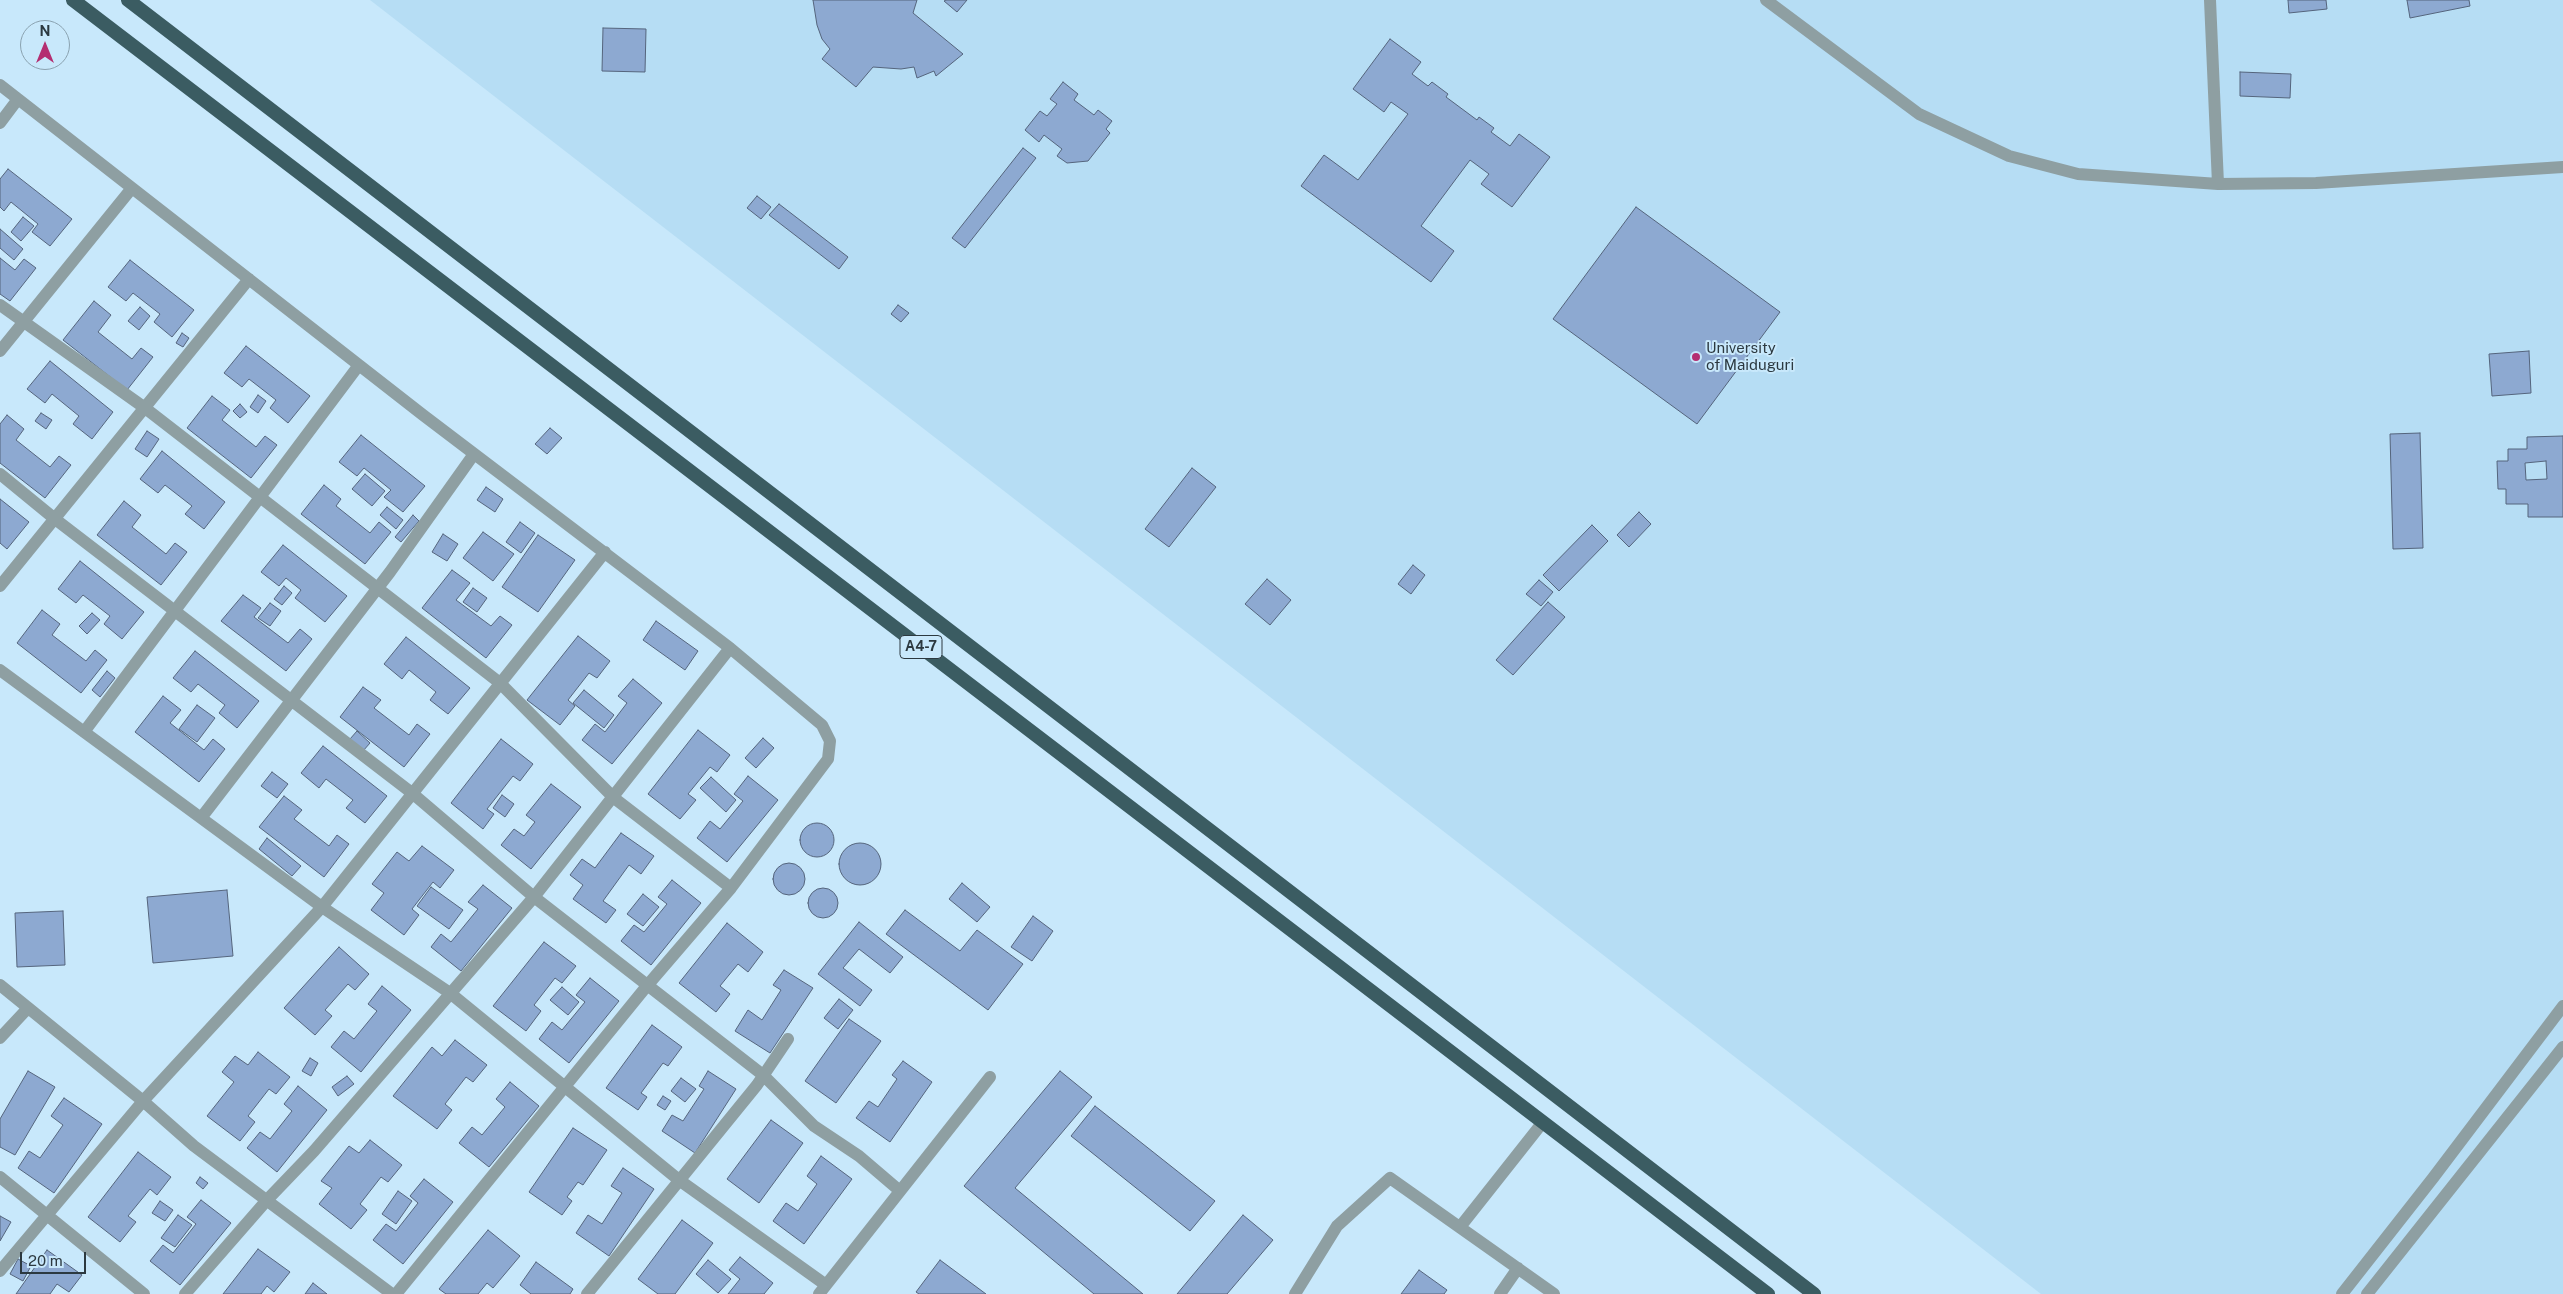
<!DOCTYPE html>
<style>
body{margin:0}
#map{position:relative;width:2563px;height:1294px;overflow:hidden;background:#c8e8fb;font-family:"Public Sans",sans-serif}
canvas{display:block}
.north{position:absolute;left:20px;top:20px;width:50px;height:50px;box-sizing:border-box;background:#c8e8fb;border:1px solid #8aa2b0;border-radius:50%;rotate:0deg;font-size:14px;font-weight:700;line-height:20px;text-align:center;color:#2c3940}
.north::after{content:'';display:block;margin:auto;width:18px;height:22px;background:#b42e71;clip-path:polygon(50% 0,100% 100%,50% 72%,0 100%)}
.scale{position:absolute;left:20px;top:1252px;width:66px;height:22px;box-sizing:border-box;border:2px solid #2c3940;border-top:0;padding-left:6px;font-size:15px;line-height:18px;white-space:nowrap;color:#2c3940;-webkit-text-stroke:4px #c8e8fb;paint-order:stroke}
</style>
<div id="map">
<canvas width="2563" height="1294"></canvas>
<div class="north">N</div>
<div class="scale">20 m</div>
</div>
<script>
const ctx = document.querySelector('canvas').getContext('2d');
ctx.lineJoin = 'round';
function fill(path, color) { ctx.fillStyle = color; ctx.fill(path, 'evenodd'); }
const poly = rows => new Path2D(rows.map(r => 'M' + r).join(''));
function trace(path, color, width, dash) { ctx.strokeStyle = color; ctx.lineWidth = width; ctx.lineCap = dash ? 'butt' : 'round'; ctx.setLineDash(dash || []); ctx.stroke(path); }
function drawText(font, color, halo, rows, align = 'center') {
  ctx.font = font + ' "Public Sans",sans-serif'; ctx.lineWidth = 4; ctx.setLineDash([]); ctx.textBaseline = 'middle'; ctx.strokeStyle = halo; ctx.fillStyle = color; for (const [text, x, y, turn = 0] of rows) {
    ctx.save(); ctx.translate(x, y); ctx.rotate((+turn || 0) * Math.PI / 180); ctx.textAlign = isNaN(turn) ? turn : align; if (halo) ctx.strokeText(text, 0, 0); ctx.fillText(text, 0, 0); ctx.restore();
  }
}
const built = poly([
 [370,0,2563,0,2563,1294,2041,1294]
]);
const building = poly([
 [813,0,917,0,913,13,963,54,936,76,934,71,917,78,914,67,901,69,873,67,856,87,822,59,830,49,822,39,817,25,813,0],
 [946,0,967,0,957,12,944,1,946,0],
 [2288,0,2326,0,2327,9,2289,13,2288,0],
 [2407,0,2469,0,2470,6,2410,18,2407,0],
 [603,28,646,29,645,72,602,71,603,28],
 [1390,39,1421,62,1412,74,1428,86,1432,82,1448,94,1446,97,1477,120,1479,117,1494,128,1491,132,1510,146,1519,134,1550,157,1512,207,1481,184,1489,174,1470,160,1421,226,1454,251,1431,282,1301,186,1324,155,1358,180,1408,114,1391,102,1384,112,1353,89,1390,39],
 [2240,72,2291,74,2290,98,2240,96,2240,72],
 [1063,82,1078,94,1074,100,1094,115,1098,110,1112,121,1106,129,1110,133,1088,161,1067,163,1057,156,1062,149,1044,135,1039,142,1025,130,1040,111,1047,116,1057,104,1050,99,1063,82],
 [1023,148,1036,158,965,248,952,238,1023,148],
 [8,169,72,219,50,246,32,232,38,224,11,202,4,211,0,207,0,179,8,169],
 [757,196,771,207,761,219,747,208,757,196],
 [779,204,848,257,839,269,769,215,779,204],
 [1636,207,1780,312,1697,424,1553,319,1636,207],
 [23,217,34,226,21,241,11,232,23,217],
 [0,229,23,249,14,260,0,248,0,229],
 [0,258,15,270,24,259,36,268,10,301,0,294,0,258],
 [130,260,194,310,172,337,154,322,160,314,133,293,126,301,108,287,130,260],
 [94,301,111,315,98,332,132,359,141,348,153,357,127,390,63,340,94,301],
 [898,305,909,313,901,322,891,314,898,305],
 [140,307,150,316,139,330,128,321,140,307],
 [182,333,189,338,183,347,176,343,182,333],
 [246,346,310,396,288,423,270,408,276,400,249,379,242,387,224,373,246,346],
 [2529,351,2531,393,2492,396,2489,354,2529,351],
 [50,361,113,412,92,439,73,424,79,416,52,394,45,403,27,389,50,361],
 [258,395,266,401,258,413,250,407,258,395],
 [212,396,230,410,222,420,256,447,265,436,277,445,251,478,187,428,212,396],
 [240,404,247,412,240,418,233,411,240,404],
 [41,413,52,420,46,429,35,421,41,413],
 [7,415,24,429,16,440,50,467,59,456,71,465,45,498,0,463,0,424,7,415],
 [550,428,562,438,547,454,535,444,550,428],
 [147,431,159,439,147,457,135,449,147,431],
 [2420,433,2423,548,2393,549,2390,434,2420,433],
 [361,435,425,486,403,512,384,497,391,490,364,468,357,476,339,462,361,435],
 [2563,436,2563,517,2528,517,2528,504,2506,504,2506,489,2498,489,2497,461,2508,461,2508,449,2527,449,2527,437,2563,436],
 [2546,461,2547,479,2526,480,2525,463,2546,461],
 [162,451,225,502,204,529,185,514,192,506,165,485,158,493,140,479,162,451],
 [1192,468,1216,487,1169,547,1145,529,1192,468],
 [365,474,385,491,372,506,352,489,365,474],
 [324,485,341,499,336,506,370,533,379,522,391,532,365,564,301,514,324,485],
 [486,487,503,499,495,512,477,500,486,487],
 [0,499,29,522,7,549,0,543,0,499],
 [124,501,141,515,132,527,166,554,175,543,187,552,161,585,97,535,124,501],
 [387,507,403,520,396,529,380,515,387,507],
 [1639,512,1651,524,1629,547,1617,535,1639,512],
 [413,515,419,521,401,542,395,537,413,515],
 [520,522,535,533,521,553,506,542,520,522],
 [1592,525,1608,541,1559,591,1543,575,1592,525],
 [483,532,514,554,493,581,463,558,483,532],
 [443,534,458,544,447,561,432,552,443,534],
 [538,535,575,560,538,612,502,587,538,535],
 [283,545,347,596,325,622,295,598,301,590,286,578,279,586,261,572,283,545],
 [80,561,144,612,122,639,104,624,110,616,83,595,76,603,58,589,80,561],
 [1413,565,1425,575,1411,594,1398,584,1413,565],
 [452,570,470,583,456,600,491,626,500,616,512,625,486,658,422,608,452,570],
 [1267,579,1291,600,1270,625,1245,604,1267,579],
 [1539,580,1553,592,1541,606,1526,594,1539,580],
 [284,586,292,593,282,605,274,599,284,586],
 [473,588,487,598,477,612,463,602,473,588],
 [243,595,261,608,254,617,288,643,300,629,312,639,286,671,221,621,243,595],
 [1548,602,1565,617,1513,675,1496,660,1548,602],
 [270,603,281,611,270,626,258,618,270,603],
 [42,610,60,624,52,635,86,661,95,650,107,660,81,693,17,643,42,610],
 [92,613,100,620,87,634,79,626,92,613],
 [656,621,698,651,685,670,643,640,656,621],
 [578,636,610,661,597,678,589,673,568,700,575,706,560,725,527,700,578,636],
 [406,637,470,688,448,714,430,700,436,692,409,670,402,679,384,664,406,637],
 [195,651,259,701,237,728,219,713,225,705,198,684,191,692,173,678,195,651],
 [107,671,115,678,100,697,92,690,107,671],
 [633,679,662,703,612,764,582,740,595,724,605,732,627,703,618,696,633,679],
 [363,687,381,700,374,708,409,735,417,724,430,734,404,767,340,717,363,687],
 [584,690,614,715,604,728,573,703,584,690],
 [163,696,181,710,170,723,204,750,213,739,225,749,199,782,135,732,163,696],
 [197,705,215,718,197,742,179,729,197,705],
 [698,730,730,755,717,772,710,767,688,794,696,800,680,819,648,794,698,730],
 [357,731,370,743,363,751,350,739,357,731],
 [763,738,774,748,756,768,745,758,763,738],
 [501,739,533,764,520,781,513,776,487,809,494,814,483,829,451,803,501,739],
 [323,746,387,796,365,823,346,808,353,800,326,779,319,788,301,773,323,746],
 [272,772,288,784,277,798,261,786,272,772],
 [748,776,778,800,727,862,697,838,710,821,720,829,743,801,734,794,748,776],
 [711,777,736,800,726,812,700,788,711,777],
 [551,784,581,807,531,869,501,845,514,829,524,836,535,822,526,815,551,784],
 [502,795,514,804,505,817,493,808,502,795],
 [284,796,302,810,294,819,329,846,337,835,349,844,324,877,259,827,284,796],
 '800 840a17 17 0 1 1 34 0a17 17 0 1 1-34 0Z',
 [621,833,654,856,641,874,629,865,603,901,616,910,606,923,573,899,583,885,570,875,582,859,595,868,621,833],
 [267,838,301,866,292,876,259,849,267,838],
 '839 864a21 21 0 1 1 42 0a21 21 0 1 1-42 0Z',
 [422,846,454,870,440,888,433,882,412,909,419,915,404,935,371,910,384,893,372,884,397,852,409,861,422,846],
 '773 879a16 16 0 1 1 32 0a16 16 0 1 1-32 0Z',
 [672,880,701,903,651,965,621,941,634,925,644,932,667,904,658,897,672,880],
 [962,883,990,907,977,922,949,899,962,883],
 [483,885,512,908,461,971,431,947,441,934,451,942,478,909,468,902,483,885],
 [431,887,463,910,449,929,417,906,431,887],
 '808 903a15 15 0 1 1 30 0a15 15 0 1 1-30 0Z',
 [227,890,233,956,153,963,147,897,227,890],
 [643,894,659,907,643,926,627,914,643,894],
 [905,910,960,951,977,930,1023,964,988,1010,886,934,905,910],
 [63,911,65,965,17,967,15,913,63,911],
 [1033,916,1053,931,1032,961,1011,947,1033,916],
 [859,922,903,957,890,973,859,949,843,968,872,990,860,1006,818,974,859,922],
 [727,923,763,952,748,972,738,964,720,986,730,994,716,1012,679,983,727,923],
 [544,942,576,966,562,983,555,978,534,1005,541,1011,526,1031,493,1006,544,942],
 [339,947,369,974,355,990,348,984,325,1010,332,1016,315,1035,284,1008,339,947],
 [784,970,813,988,770,1053,735,1031,748,1010,762,1020,781,990,773,985,784,970],
 [590,978,619,1001,569,1063,539,1039,552,1022,562,1030,585,1002,576,995,590,978],
 [382,986,411,1010,361,1072,331,1047,344,1031,354,1039,377,1011,368,1004,382,986],
 [562,987,579,1002,568,1015,550,1000,562,987],
 [839,999,853,1010,838,1029,824,1018,839,999],
 [849,1019,881,1041,836,1103,805,1081,849,1019],
 [652,1025,682,1047,668,1066,663,1063,641,1093,647,1097,638,1110,606,1088,652,1025],
 [455,1040,487,1065,473,1082,466,1077,445,1104,452,1110,437,1129,393,1096,432,1047,442,1056,455,1040],
 [258,1052,290,1077,276,1094,269,1089,248,1116,255,1122,240,1141,207,1116,234,1082,222,1072,235,1056,248,1065,258,1052],
 [310,1058,318,1063,311,1076,302,1071,310,1058],
 [903,1061,932,1082,890,1142,856,1118,869,1101,878,1107,897,1079,892,1075,903,1061],
 [28,1071,55,1087,15,1155,0,1147,0,1119,28,1071],
 [708,1071,736,1089,695,1153,662,1131,672,1115,683,1121,704,1089,699,1086,708,1071],
 [1060,1071,1092,1097,1015,1188,1143,1294,1094,1294,964,1186,1060,1071],
 [347,1076,354,1084,338,1096,332,1087,347,1076],
 [681,1078,696,1089,685,1102,671,1091,681,1078],
 [510,1082,539,1106,489,1167,459,1143,472,1127,482,1135,505,1107,496,1099,510,1082],
 [298,1086,327,1110,277,1172,247,1148,260,1132,270,1139,292,1111,284,1104,298,1086],
 [663,1096,671,1101,665,1110,657,1105,663,1096],
 [64,1098,102,1124,54,1193,18,1168,29,1151,40,1158,63,1125,51,1116,64,1098],
 [1095,1106,1215,1201,1190,1231,1071,1136,1095,1106],
 [771,1120,803,1143,759,1203,727,1179,771,1120],
 [573,1128,607,1150,583,1185,578,1182,567,1197,572,1201,562,1215,529,1192,573,1128],
 [370,1140,402,1165,388,1182,381,1177,360,1204,367,1210,351,1229,319,1204,332,1188,321,1181,349,1146,359,1153,370,1140],
 [138,1152,171,1177,157,1195,150,1189,128,1216,136,1222,120,1242,88,1217,138,1152],
 [821,1156,852,1179,804,1244,773,1221,786,1203,798,1211,817,1184,807,1176,821,1156],
 [623,1168,654,1189,609,1256,576,1233,588,1215,602,1224,622,1193,611,1186,623,1168],
 [200,1177,208,1183,203,1189,196,1183,200,1177],
 [424,1179,453,1202,403,1264,373,1240,386,1224,396,1231,418,1203,410,1196,424,1179],
 [398,1191,412,1201,396,1224,382,1214,398,1191],
 [201,1200,231,1223,180,1285,150,1261,163,1245,173,1253,196,1224,187,1217,201,1200],
 [160,1201,173,1210,165,1221,152,1213,160,1201],
 [178,1215,192,1225,175,1247,161,1238,178,1215],
 [1243,1215,1273,1240,1227,1294,1177,1294,1243,1215],
 [0,1216,11,1222,0,1241,0,1216],
 [682,1220,713,1243,675,1294,658,1294,638,1279,682,1220],
 [488,1230,520,1256,493,1288,487,1283,478,1294,446,1294,439,1289,488,1230],
 [258,1249,290,1272,274,1292,267,1286,261,1294,223,1294,258,1249],
 [47,1250,82,1275,69,1292,57,1284,50,1294,16,1294,47,1250],
 [740,1257,773,1283,764,1294,728,1294,740,1279,729,1270,740,1257],
 [18,1259,31,1266,23,1281,10,1274,18,1259],
 [708,1260,731,1279,718,1293,696,1274,708,1260],
 [940,1260,986,1294,919,1294,916,1292,940,1260],
 [536,1262,573,1289,570,1294,531,1294,520,1285,536,1262],
 [1419,1270,1447,1290,1444,1294,1401,1294,1419,1270],
 [313,1283,327,1294,305,1294,313,1283]
]);
const minor = poly([
 [1766,0,1919,114,2009,156,2078,174,2218,184,2316,183,2563,167],
 [2210,0,2218,184],
 [0,85,423,415,730,648,822,725,830,741,828,759,731,888,646,987,396,1294],
 [0,123,18,99],
 [0,305,145,408,500,683,614,798,731,888],
 [0,351,132,188],
 [0,474,55,519,412,793,534,897,763,1075,814,1126,859,1156,900,1191],
 [0,586,249,279],
 [0,670,322,907,450,993,679,1180,826,1285],
 [84,732,359,365],
 [201,818,390,572,474,454],
 [0,985,143,1101,194,1146,392,1294],
 [0,1038,28,1008],
 [0,1177,144,1294],
 [1460,1227,1543,1122],
 [0,1271,143,1101,322,907,605,552],
 [185,1294,267,1200,314,1151,534,897,730,648],
 [587,1294,757,1085,788,1039],
 [819,1294,990,1077],
 [1295,1294,1337,1226,1390,1178,1554,1294],
 [1500,1294,1518,1268],
 [2342,1294,2433,1178,2563,1006],
 [2367,1294,2563,1047]
]);
const trunk = poly([
 [73,0,1768,1294],
 [128,0,1814,1294]
]);
const markers = [
 [1696,357,5,"#b42e71"]
];
const shields = [
 [921,647,42]
];
const shieldNames = [
 ["A4-7",921,647]
];
const poiNames = [
 ["University",1706,348],
 ["of Maiduguri",1706,365]
];
fill(built, '#b6ddf4');
fill(building, '#8da9d1');
trace(building, '#55657d', 1);
trace(minor, '#8e9fa2', 12);
trace(trunk, '#3b5c62', 14);
for (const [x, y, r, color] of markers) { const dot = new Path2D(); dot.arc(x, y, r, 0, 2 * Math.PI); ctx.fillStyle = color; ctx.fill(dot); trace(dot, '#c8e8fb', 2); }
for (const [x, y, w] of shields) { const box = new Path2D(); box.roundRect(x - w / 2, y - 11.5, w, 23, 4); ctx.fillStyle = '#c8e8fb'; ctx.fill(box); trace(box, '#2c3940', 1); }
drawText('bold 14px', '#2c3940', null, shieldNames);
drawText('15px', '#2c3940', '#c8e8fb', poiNames, 'left');
</script>
